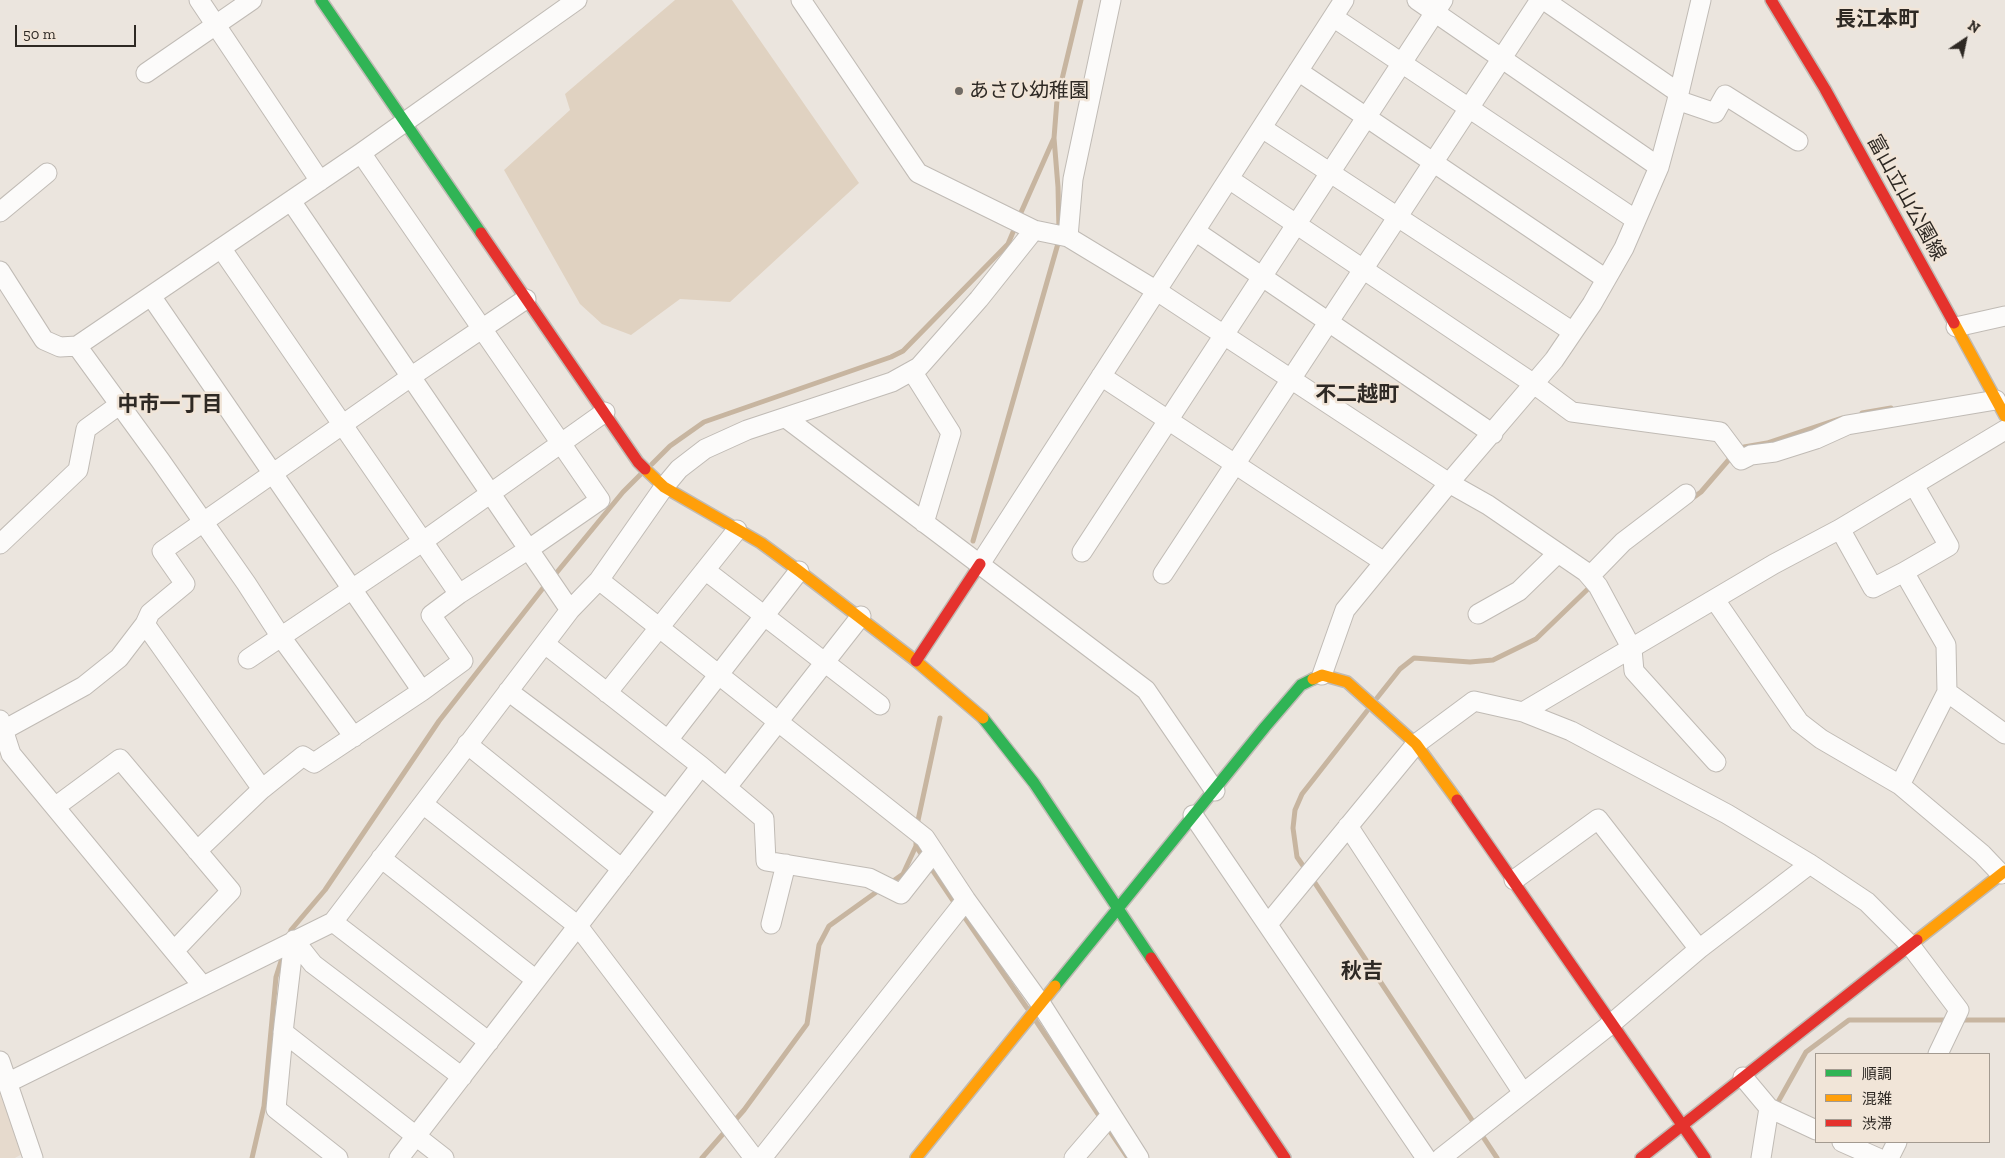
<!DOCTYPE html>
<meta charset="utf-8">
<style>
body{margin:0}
#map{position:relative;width:2005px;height:1158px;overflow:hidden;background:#ebe5de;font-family:"Zilla Slab","Noto Sans JP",serif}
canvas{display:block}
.legend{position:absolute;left:1815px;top:1053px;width:175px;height:90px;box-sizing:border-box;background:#f1e5d8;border:1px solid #a39a90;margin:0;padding:6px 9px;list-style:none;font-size:15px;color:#2e2924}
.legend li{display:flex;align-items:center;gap:10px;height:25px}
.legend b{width:25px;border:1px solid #a39a90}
.north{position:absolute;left:1940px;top:15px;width:50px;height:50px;-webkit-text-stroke:4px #f1e5d8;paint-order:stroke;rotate:34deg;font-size:14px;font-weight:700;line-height:20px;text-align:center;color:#2e2924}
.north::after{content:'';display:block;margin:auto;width:18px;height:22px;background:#2e2924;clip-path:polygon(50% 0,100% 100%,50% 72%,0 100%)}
.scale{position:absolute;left:15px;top:25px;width:121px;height:22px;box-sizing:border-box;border:2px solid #2e2924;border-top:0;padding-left:6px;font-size:15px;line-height:18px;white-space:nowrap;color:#2e2924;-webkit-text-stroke:4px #f1e5d8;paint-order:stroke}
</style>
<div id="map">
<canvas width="2005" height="1158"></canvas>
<ul class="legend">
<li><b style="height:6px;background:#30b455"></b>順調</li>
<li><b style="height:6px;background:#ff9f0a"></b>混雑</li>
<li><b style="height:6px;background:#e5322d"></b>渋滞</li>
</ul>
<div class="north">N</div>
<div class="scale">50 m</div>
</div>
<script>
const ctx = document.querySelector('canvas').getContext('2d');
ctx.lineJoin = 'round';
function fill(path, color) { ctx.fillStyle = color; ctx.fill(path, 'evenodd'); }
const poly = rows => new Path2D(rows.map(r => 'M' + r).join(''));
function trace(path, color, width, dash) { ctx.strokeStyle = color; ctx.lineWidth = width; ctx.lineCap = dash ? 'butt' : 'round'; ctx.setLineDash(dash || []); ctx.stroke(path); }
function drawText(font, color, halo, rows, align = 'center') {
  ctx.font = font + ' "Zilla Slab","Noto Sans JP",serif'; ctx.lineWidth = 5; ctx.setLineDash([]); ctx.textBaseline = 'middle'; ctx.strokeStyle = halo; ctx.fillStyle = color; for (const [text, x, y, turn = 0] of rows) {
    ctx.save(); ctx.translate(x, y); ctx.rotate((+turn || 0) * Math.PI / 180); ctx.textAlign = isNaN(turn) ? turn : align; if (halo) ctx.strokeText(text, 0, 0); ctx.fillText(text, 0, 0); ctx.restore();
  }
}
const built = poly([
 [0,1089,22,1154,15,1158,0,1158]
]);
const green = poly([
 [675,0,732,0,859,183,730,302,680,299,631,335,602,324,580,304,504,170,570,110,565,94]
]);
const stream = poly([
 [1019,217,1054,138],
 [1059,231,1058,187,1054,138,1057,100,1081,0],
 [1862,413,1891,408],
 [1739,451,1744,447,1767,443,1842,418],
 [652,464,670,446,704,422,891,357,903,351,1008,244,1016,225],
 [1690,500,1701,492,1732,456],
 [973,541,1059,240],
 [553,577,623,492,640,475],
 [1377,698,1400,669,1414,658,1470,662,1493,660,1536,639,1593,584],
 [917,825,940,718],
 [916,836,916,846,924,858],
 [929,865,956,905],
 [1306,870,1297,857,1293,828,1295,810,1302,794,1367,711],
 [1311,877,1497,1158],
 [889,884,903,874,916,846],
 [961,912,1027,1008],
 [289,937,291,930,325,890,439,721,547,583],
 [1959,1020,2005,1020],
 [1036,1021,1102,1120],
 [1777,1109,1778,1102,1806,1052,1849,1020,1950,1020],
 [1107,1127,1128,1158],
 [252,1158,264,1106,276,977,284,952],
 [702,1158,744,1110,807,1024,819,945,829,926,882,888]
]);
const street = poly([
 [199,0,320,181],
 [801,0,918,173,1034,230,1068,237,1157,291,1449,483,1488,505,1586,572,1598,586,1632,649,1634,671,1716,762],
 [1417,0,1659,167],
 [1544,0,1679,93],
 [1333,17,1636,220],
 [1298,71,1606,279],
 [146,73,252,0],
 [1677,100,1715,113,1725,95,1798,141],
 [1262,128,1573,332],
 [1229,179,1534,384,1572,412,1720,432,1741,460,1751,455,1775,452,1816,439,1847,425,1996,400],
 [291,201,570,610],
 [0,212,47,173],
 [1195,231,1493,434],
 [1068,237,1073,179,1111,0],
 [221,248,459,594],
 [0,271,44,340,60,347,77,346,361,153,577,0],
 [151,296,422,691],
 [1956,327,2005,316],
 [77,346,160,460,246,583,281,637,354,737],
 [912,371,951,433,924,523],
 [1101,376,1384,562],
 [786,418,1146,690,1215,791],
 [1840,529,1873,588,1904,572],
 [0,544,78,470,86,429,119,405],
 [1082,552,1443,0],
 [980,564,1344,0],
 [705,570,880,705],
 [1163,574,1540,0],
 [1590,576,1623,542,1686,494],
 [599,580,925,838,966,900,1041,1004,1139,1158],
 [1715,600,1799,722,1821,739,1900,785,1982,854,2001,874],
 [1478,614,1519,591,1558,553],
 [145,624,262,789,197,851],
 [545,644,701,766,764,819,766,861,869,878,901,894,934,852],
 [248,659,422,542,605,412],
 [1322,675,1345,610,1449,483,1554,360,1592,304,1624,248,1659,167,1679,93,1701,0],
 [508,691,667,810],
 [1947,692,2005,734],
 [607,693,737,530],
 [1523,712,1774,564,1840,529,2005,430],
 [0,720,11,754,202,985],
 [2,731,84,686,119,658,145,624,150,613,185,584,162,551,412,376,526,299],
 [668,740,799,571],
 [467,744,622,869],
 [1900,785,1947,692,1946,645,1904,572,1949,546,1914,485],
 [727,787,861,616],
 [262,789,303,756,314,763,422,691,463,661,431,615,459,594,529,549,600,500,361,153],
 [423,804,578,926,754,1158],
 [55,807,120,759,231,891,174,951],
 [1193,815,1426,1158],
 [1348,826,1523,1093],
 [381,858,536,980],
 [1514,880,1598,819,1699,949],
 [333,922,489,1042],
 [771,924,786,864],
 [1268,924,1416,744,1474,701,1523,712,1571,731,1727,814,1810,864,1867,902,1910,945,1959,1010,1938,1054],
 [294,940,284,1024,276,1109,338,1158],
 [294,940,313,964,462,1077],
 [283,1032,444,1158],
 [0,1061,33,1158],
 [1743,1077,1769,1108,1816,1130],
 [7,1083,333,922,570,610,599,580,664,487,679,469,705,449,747,430,892,382,919,367,979,299,1034,230],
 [1842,1142,1878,1158],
 [399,1158,701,766],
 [762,1158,966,900],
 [1074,1158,1111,1115],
 [1441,1158,1611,1024,1699,949,1810,864],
 [1761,1158,1769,1108],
 [1889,1158,1897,1142]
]);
const fast = poly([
 [321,0,481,233],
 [983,718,1034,783,1151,958],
 [1055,986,1265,727,1301,685,1313,679]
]);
const slow = poly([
 [1954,323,2005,416],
 [645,469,664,487,761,543,799,571,916,661,983,718],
 [1313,679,1322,675,1347,682,1416,744,1457,800],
 [1917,940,2005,871],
 [916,1158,1055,986]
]);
const jam = poly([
 [1771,0,1825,89,1954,323],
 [481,233,638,462,645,469],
 [916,661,980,564],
 [1457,800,1705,1158],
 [1151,958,1285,1158],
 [1641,1158,1917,940]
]);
const markers = [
 [959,91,5,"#706b65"]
];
const poiNames = [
 ["あさひ幼稚園",969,91]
];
const streetNames = [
 ["富山立山公園線",1906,198,61]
];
const neighbourhoodNames = [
 ["長江本町",1877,20],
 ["不二越町",1357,395],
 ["中市一丁目",170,405],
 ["秋吉",1362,972]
];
fill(built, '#e6dacd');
fill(green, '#e0d2c1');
trace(stream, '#c7b5a0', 5);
trace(street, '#c0bbb5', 21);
trace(fast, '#c0bbb5', 14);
trace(slow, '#c0bbb5', 14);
trace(jam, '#c0bbb5', 14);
trace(street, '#fcfbfa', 19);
trace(fast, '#30b455', 11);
trace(slow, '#ff9f0a', 11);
trace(jam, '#e5322d', 11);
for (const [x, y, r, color] of markers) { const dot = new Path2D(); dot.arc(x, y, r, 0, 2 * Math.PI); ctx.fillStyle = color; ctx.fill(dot); trace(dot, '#f1e5d8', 2); }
drawText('20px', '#2e2924', '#f1e5d8', poiNames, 'left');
drawText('20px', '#2e2924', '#f1e5d8', streetNames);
drawText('bold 21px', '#2e2924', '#f1e5d8', neighbourhoodNames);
</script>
